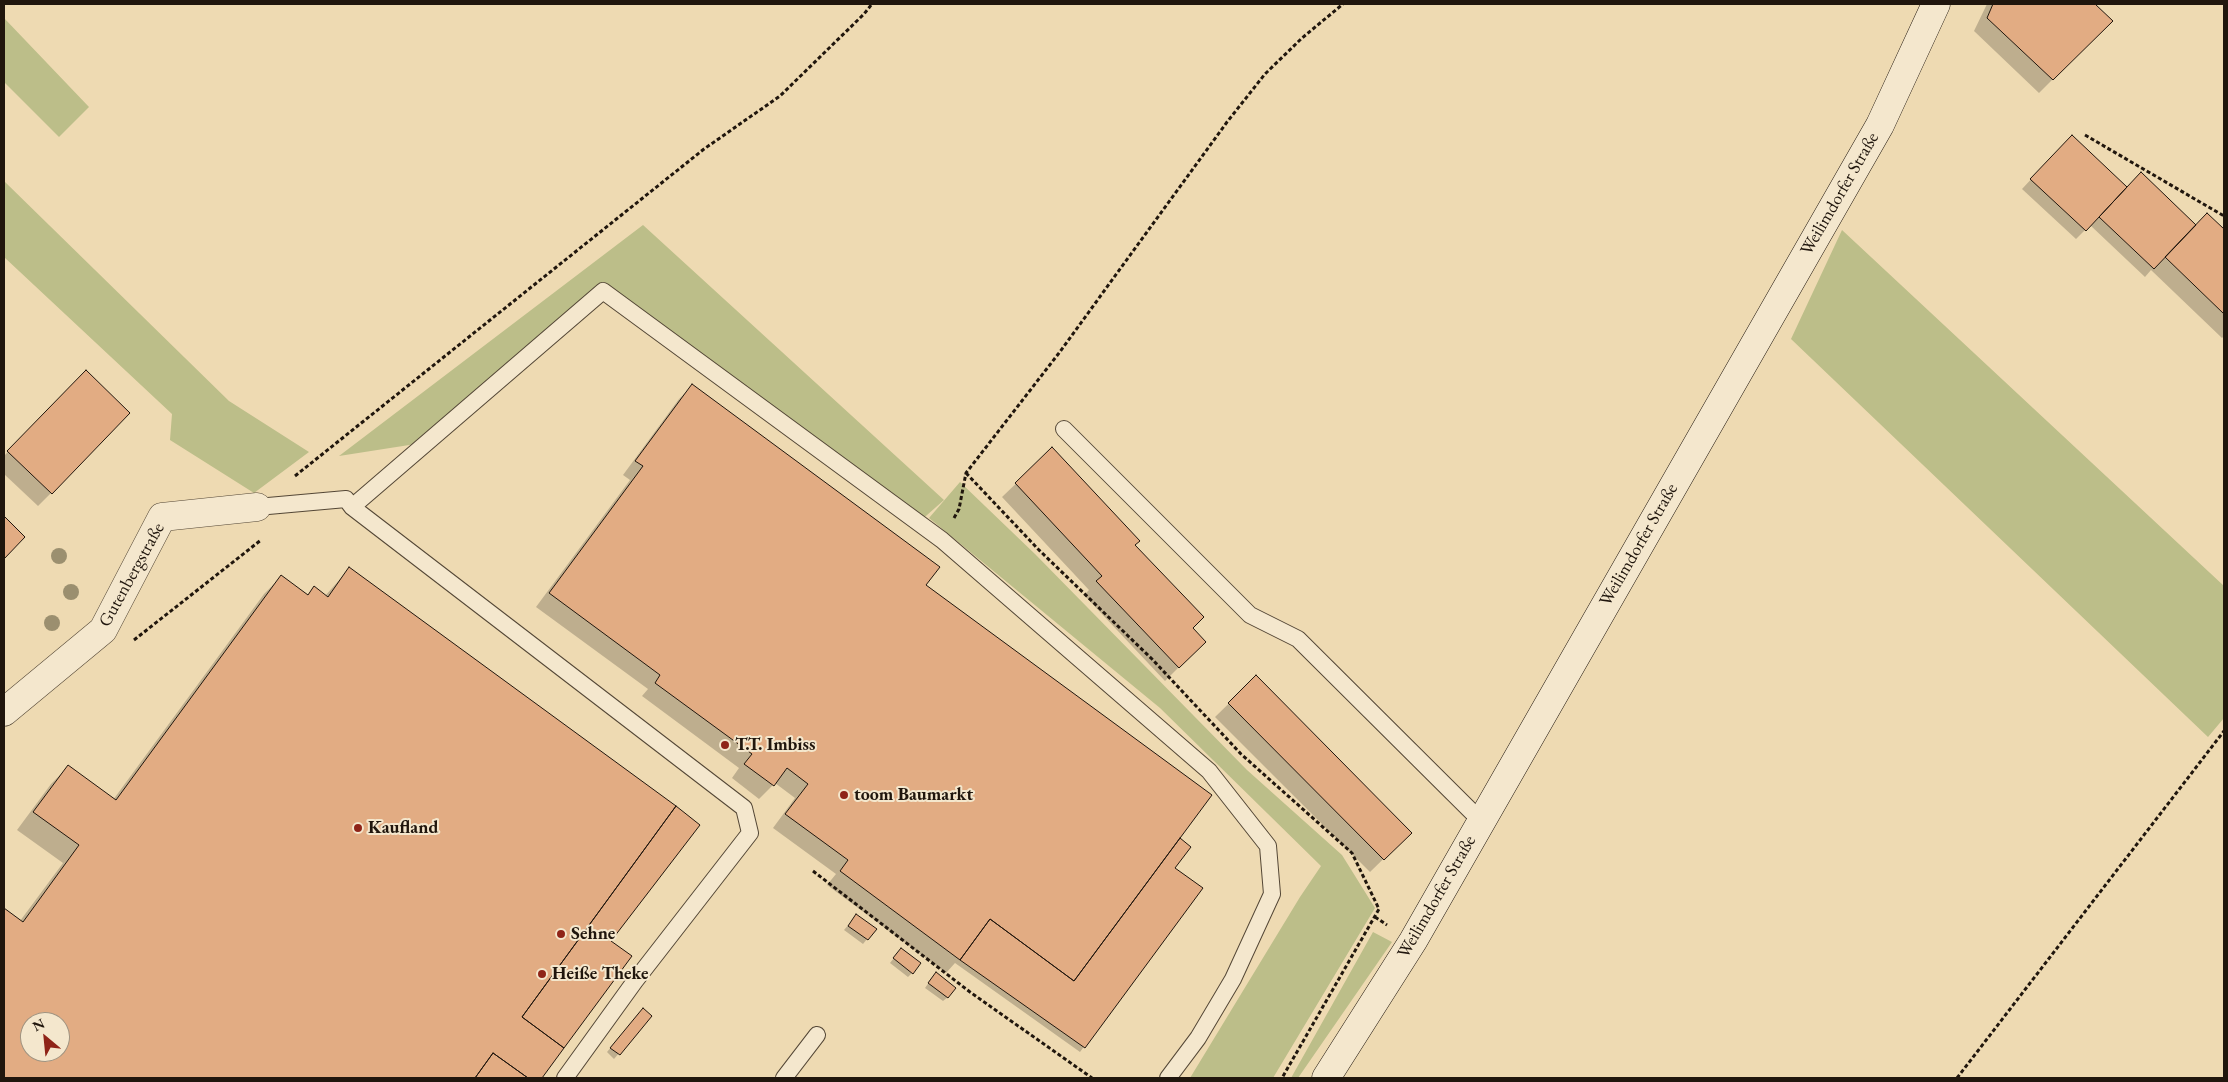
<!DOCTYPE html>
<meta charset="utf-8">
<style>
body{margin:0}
#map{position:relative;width:2228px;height:1082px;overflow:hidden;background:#eedab2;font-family:"EB Garamond",serif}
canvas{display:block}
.frame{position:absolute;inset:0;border:5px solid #20160d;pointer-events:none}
.north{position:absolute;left:20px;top:1012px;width:50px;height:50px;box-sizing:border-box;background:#f4e7cd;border:1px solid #9f9380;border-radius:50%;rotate:332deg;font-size:14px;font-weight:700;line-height:20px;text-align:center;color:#20160d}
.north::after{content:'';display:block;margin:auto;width:18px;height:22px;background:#8f2418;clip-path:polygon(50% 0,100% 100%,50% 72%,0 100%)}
</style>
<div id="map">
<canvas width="2228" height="1082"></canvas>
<div class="frame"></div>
<div class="north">N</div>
</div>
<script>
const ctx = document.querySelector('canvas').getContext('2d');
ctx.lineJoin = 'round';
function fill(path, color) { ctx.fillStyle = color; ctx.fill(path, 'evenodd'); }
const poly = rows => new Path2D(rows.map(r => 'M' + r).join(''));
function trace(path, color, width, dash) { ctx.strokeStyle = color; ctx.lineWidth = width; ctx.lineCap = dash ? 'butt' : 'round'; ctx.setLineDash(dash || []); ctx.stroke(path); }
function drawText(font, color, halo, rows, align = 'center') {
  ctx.font = font + ' "EB Garamond",serif'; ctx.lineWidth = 4; ctx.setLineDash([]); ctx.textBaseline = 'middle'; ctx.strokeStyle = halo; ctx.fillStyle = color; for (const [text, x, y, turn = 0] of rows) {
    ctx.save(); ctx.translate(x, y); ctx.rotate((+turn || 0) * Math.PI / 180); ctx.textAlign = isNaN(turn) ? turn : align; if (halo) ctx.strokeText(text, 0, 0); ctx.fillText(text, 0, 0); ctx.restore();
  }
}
const green = poly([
 [4,18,89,107,59,137,4,82],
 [4,181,229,401,309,452,254,493,170,440,172,414,4,257],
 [643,225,944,500,918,523,603,291,422,443,339,456],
 [1842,230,2224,586,2224,718,2208,737,1791,339],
 [960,482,1035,554,1247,770,1342,855,1375,908,1273,1078,1190,1078,1300,897,1321,866,1160,708,929,518],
 [1373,932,1392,942,1298,1078,1291,1078]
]);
const shadow = poly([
 [1987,4,2093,4,2111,21,2039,93,1974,31],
 [2063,145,2127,188,2196,226,2207,215,2224,231,2224,336,2222,338,2151,270,2145,277,2090,225,2076,239,2022,189],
 [72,385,51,493,38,506,4,474,4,456],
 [692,386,925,585,1175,843,1173,868,1201,888,1080,1052,955,963,946,973,827,885,836,874,773,828,795,798,775,783,759,799,732,778,739,768,642,696,648,689,536,607,630,480,623,475,679,399],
 [1052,449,1134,545,1191,628,1191,655,1165,681,1084,595,1089,590,1002,497],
 [349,569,609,941,630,956,540,1078,4,1078,4,910,20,921,63,863,17,830,51,784,68,767,113,800,264,594,281,577,307,595,314,588,325,596],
 [30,1022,60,1022,60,1052,30,1052],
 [1256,677,1410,833,1370,872,1215,717],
 [856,916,867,939,863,944,844,930],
 [897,954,912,973,908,977,890,963],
 [932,978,948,997,943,1001,925,988],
 [639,1014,651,1016,614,1059,607,1052]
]);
const building = poly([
 [1993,4,2095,4,2113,21,2053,80,1987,18,1993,4],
 [2072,135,2127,187,2086,231,2030,179,2072,135],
 [2141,172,2196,225,2154,269,2099,217,2141,172],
 [2207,213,2224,229,2224,314,2165,257,2207,213],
 [86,370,130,413,52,494,7,451,86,370],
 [692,384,940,567,926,585,1212,795,1074,981,990,919,960,960,840,871,848,860,785,814,808,784,787,768,774,786,744,764,752,754,655,683,660,675,549,593,643,466,635,461,692,384],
 [1052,447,1140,541,1135,545,1204,617,1193,628,1206,642,1179,668,1096,581,1102,576,1015,483,1052,447],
 [4,516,25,537,4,559,4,516],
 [349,567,676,806,522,1017,564,1048,542,1078,528,1078,493,1053,475,1078,4,1078,4,908,23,922,79,845,33,812,68,765,116,800,281,575,308,595,314,586,328,597,349,567],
 [30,1022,60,1022,60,1052,30,1052,30,1022],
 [1256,675,1412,833,1384,860,1228,703,1256,675],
 [676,806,700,825,611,941,632,956,564,1048,522,1017,676,806],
 [1180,838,1191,847,1175,868,1203,888,1085,1048,960,960,990,919,1074,981,1180,838],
 [856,914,877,929,868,940,848,926,856,914],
 [901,948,921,963,913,974,893,958,901,948],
 [936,972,956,988,948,998,928,983,936,972],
 [643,1008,652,1016,620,1055,610,1048,643,1008],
 [493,1053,528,1078,475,1078,493,1053]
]);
const path = poly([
 [2085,135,2224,216],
 [966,473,1038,549,1152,659,1241,754,1352,853,1379,909,1282,1078],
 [295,476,704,149,780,96,864,14,872,4],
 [954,518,959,509,966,473,1059,353,1227,122,1265,74,1302,38,1343,4],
 [134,640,261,540],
 [813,871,970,992,1092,1078],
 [1375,917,1387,925],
 [1957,1078,2224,731]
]);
const service = poly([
 [1064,429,1250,615,1298,639,1481,821],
 [257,507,346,499,352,507,744,808,750,833,635,981,565,1078],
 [352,507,603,291,942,540,1209,771,1268,846,1272,894,1233,979,1198,1038,1168,1078],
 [784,1078,817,1035]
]);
const minor = poly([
 [4,712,103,630,162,517,257,507]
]);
const secondary = poly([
 [1326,1078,1413,941,1880,125,1936,4]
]);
const trees = [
 [59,556],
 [71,592],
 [52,623]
];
const markers = [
 [725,745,5,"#8f2418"],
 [844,795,5,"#8f2418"],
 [358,828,5,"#8f2418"],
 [561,934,5,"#8f2418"],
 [542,974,5,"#8f2418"]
];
const streetNames = [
 ["Weilimdorfer Straße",1840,194,-60],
 ["Weilimdorfer Straße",1639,545,-60],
 ["Gutenbergstraße",132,575,-61],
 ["Weilimdorfer Straße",1437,897,-60]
];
const poiNames = [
 ["T.T. Imbiss",735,745],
 ["toom Baumarkt",854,795],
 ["Kaufland",368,828],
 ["Sehne",571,934],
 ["Heiße Theke",552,974]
];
fill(green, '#bcbe89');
fill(shadow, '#0003');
fill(building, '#e2ac83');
trace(building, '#20160d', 1);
trace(service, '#544736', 18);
trace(minor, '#544736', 29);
trace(secondary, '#20160d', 29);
trace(path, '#20160d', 3, [4, 2.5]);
trace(service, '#f4e7cd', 16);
trace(minor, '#f4e7cd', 28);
trace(secondary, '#f4e7cd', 28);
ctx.fillStyle = '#9b8f6f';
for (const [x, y] of trees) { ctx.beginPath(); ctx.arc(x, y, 8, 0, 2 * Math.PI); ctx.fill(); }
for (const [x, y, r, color] of markers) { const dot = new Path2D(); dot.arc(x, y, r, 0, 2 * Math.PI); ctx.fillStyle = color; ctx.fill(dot); trace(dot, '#f4e7cd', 2); }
drawText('18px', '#20160d', '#f4e7cd', streetNames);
drawText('bold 18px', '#20160d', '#f4e7cd', poiNames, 'left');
</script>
